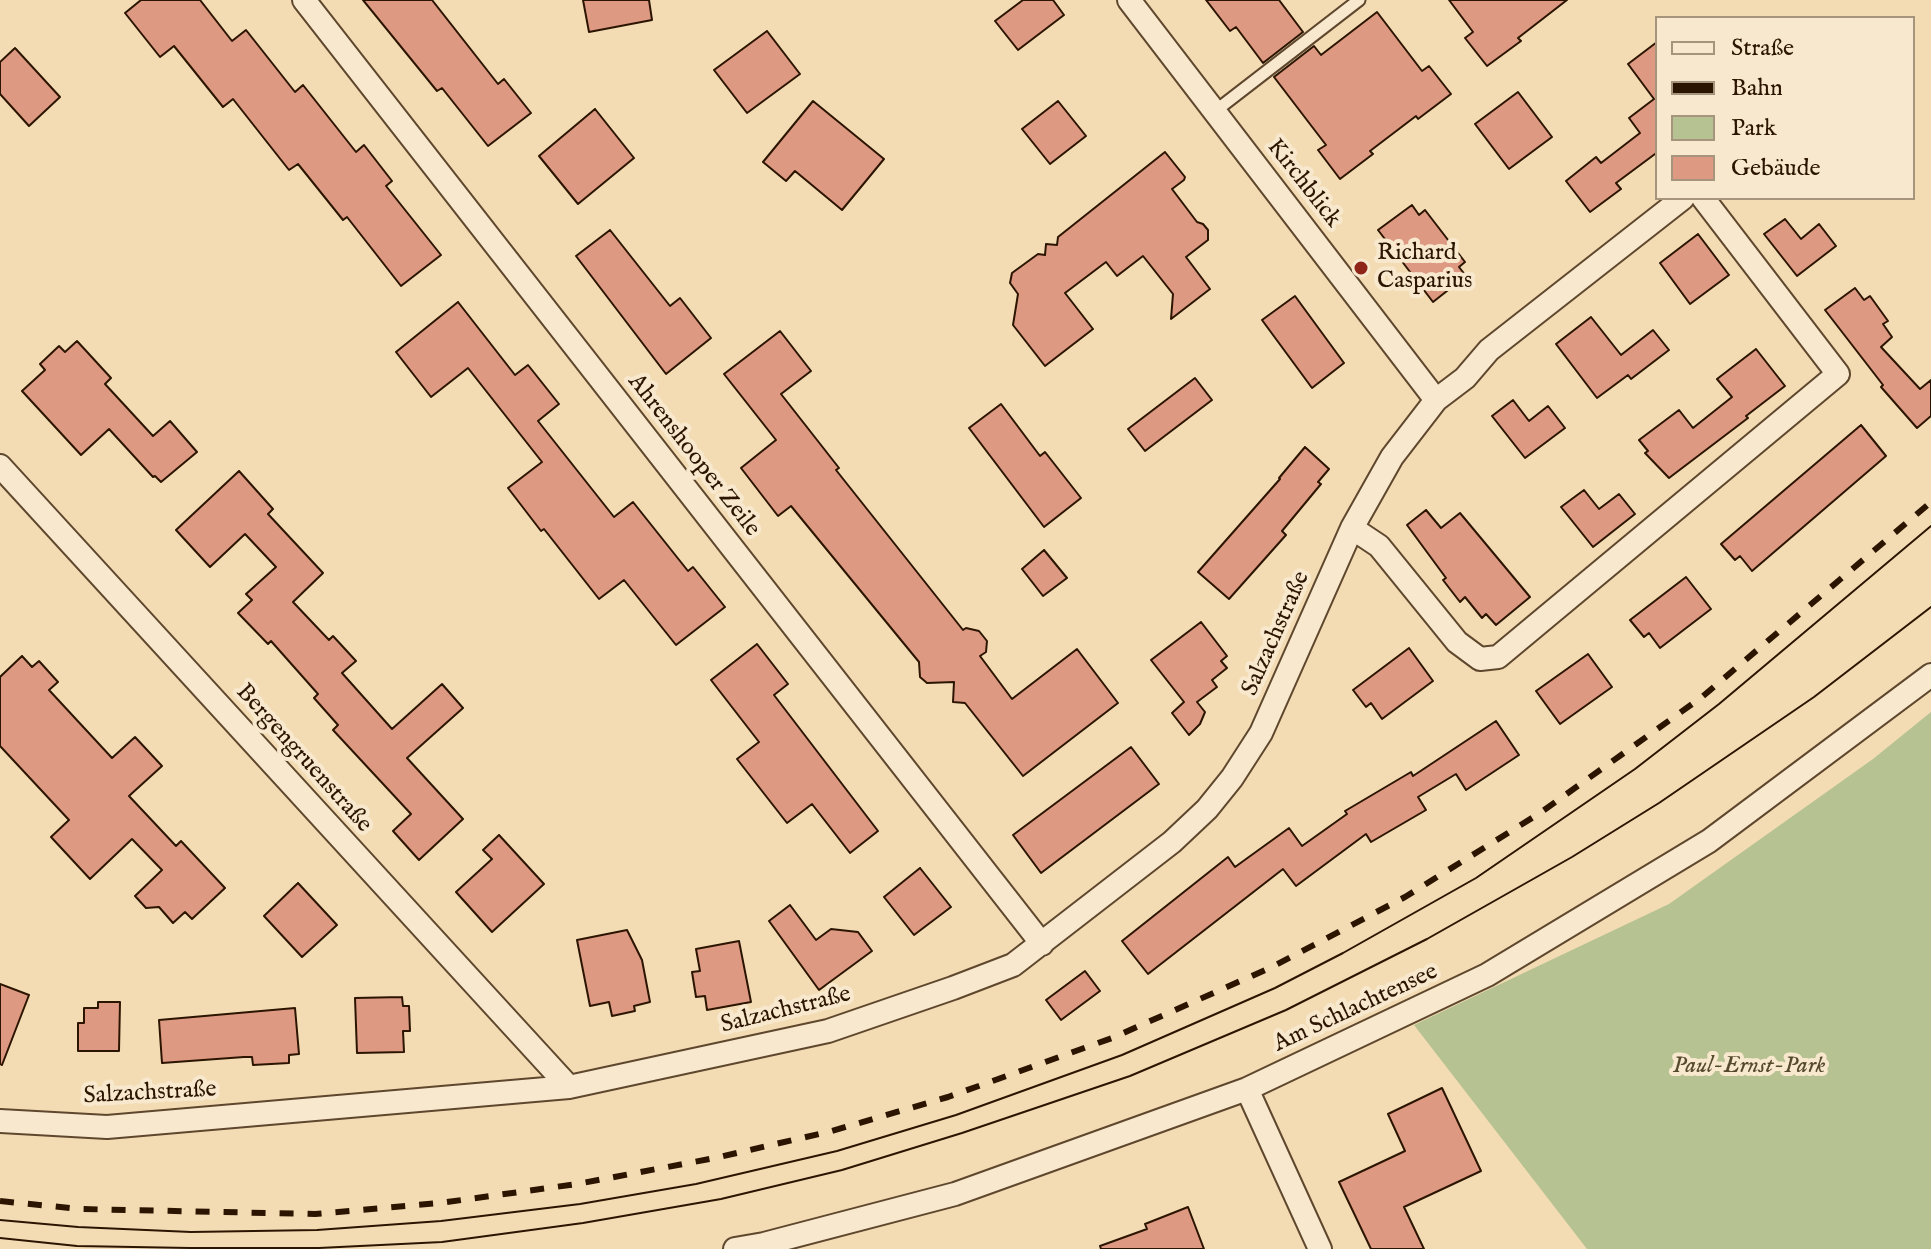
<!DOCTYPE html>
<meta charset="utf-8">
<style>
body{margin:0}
#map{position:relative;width:1931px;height:1249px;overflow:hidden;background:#f3dcb4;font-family:"IM FELL English",serif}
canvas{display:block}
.legend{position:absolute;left:1655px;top:16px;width:260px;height:184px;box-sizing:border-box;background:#f7e8ce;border:2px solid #a6947c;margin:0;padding:10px 14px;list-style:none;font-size:24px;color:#2c1500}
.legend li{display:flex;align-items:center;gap:16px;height:40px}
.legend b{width:40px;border:2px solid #a6947c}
</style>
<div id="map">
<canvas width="1931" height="1249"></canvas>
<ul class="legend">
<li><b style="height:10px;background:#f7e8ce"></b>Straße</li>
<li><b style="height:10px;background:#2c1500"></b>Bahn</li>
<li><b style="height:22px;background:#b6c291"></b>Park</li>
<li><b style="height:22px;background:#dd9981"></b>Gebäude</li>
</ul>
</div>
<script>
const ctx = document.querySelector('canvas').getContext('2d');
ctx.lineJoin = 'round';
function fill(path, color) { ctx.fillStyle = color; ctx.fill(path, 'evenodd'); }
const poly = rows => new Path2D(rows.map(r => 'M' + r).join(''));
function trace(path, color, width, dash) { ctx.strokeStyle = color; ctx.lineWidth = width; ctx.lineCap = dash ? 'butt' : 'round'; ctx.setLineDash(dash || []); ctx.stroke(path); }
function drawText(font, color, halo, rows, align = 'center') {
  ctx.font = font + ' "IM FELL English",serif'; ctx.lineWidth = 8; ctx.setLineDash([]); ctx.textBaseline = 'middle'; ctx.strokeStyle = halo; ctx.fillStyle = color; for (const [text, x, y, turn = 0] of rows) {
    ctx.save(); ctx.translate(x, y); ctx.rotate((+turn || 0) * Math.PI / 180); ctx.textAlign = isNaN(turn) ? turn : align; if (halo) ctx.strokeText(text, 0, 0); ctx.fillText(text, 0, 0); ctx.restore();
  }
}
const green = poly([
 [1931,712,1931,1249,1587,1249,1414,1025,1669,904,1873,759]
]);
const building = poly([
 [141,0,200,0,232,41,246,30,295,92,303,85,356,152,364,145,392,181,386,186,441,255,401,286,347,217,343,220,298,164,289,170,233,99,223,107,174,46,160,57,125,13,141,0],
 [363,0,432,0,498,84,504,79,531,113,488,146,442,88,437,91,363,0],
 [583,0,649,0,652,20,589,32,583,0],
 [1023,0,1053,0,1064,15,1018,50,995,21,1023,0],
 [1206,0,1279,0,1303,32,1263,63,1236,27,1230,31,1206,0],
 [1449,0,1567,0,1518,38,1521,41,1487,66,1465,38,1473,32,1449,0],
 [1377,12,1422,71,1429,66,1451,94,1418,119,1416,116,1370,151,1373,154,1340,179,1318,150,1326,145,1274,77,1314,46,1321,55,1377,12],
 [767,31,800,74,747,113,714,70,767,31],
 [1657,42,1657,156,1655,154,1616,183,1621,189,1590,212,1566,181,1596,157,1601,163,1640,133,1629,118,1654,99,1628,64,1657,42],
 [15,48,60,97,29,126,0,94,0,62,15,48],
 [1518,92,1552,137,1509,169,1475,124,1518,92],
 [813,101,884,159,842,210,795,171,786,181,763,162,813,101],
 [1058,101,1086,136,1050,164,1022,129,1058,101],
 [595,109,634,158,578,204,539,156,595,109],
 [1165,152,1185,177,1184,180,1172,189,1197,222,1203,224,1208,230,1208,240,1186,257,1210,289,1171,319,1173,294,1143,256,1117,276,1106,262,1065,293,1093,329,1045,366,1013,325,1018,294,1010,283,1012,273,1038,254,1045,255,1046,244,1057,245,1058,237,1165,152],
 [1412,205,1419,215,1425,210,1465,262,1459,267,1466,276,1433,302,1378,230,1412,205],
 [1785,219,1801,239,1819,224,1836,246,1797,276,1764,234,1785,219],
 [610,230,670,306,680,298,711,338,666,374,576,256,610,230],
 [1698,234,1729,275,1690,304,1660,263,1698,234],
 [1855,288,1864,300,1870,296,1888,321,1883,324,1892,337,1881,347,1920,389,1931,380,1931,416,1917,428,1881,387,1883,385,1825,310,1855,288],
 [1295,296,1344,363,1312,388,1262,320,1295,296],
 [458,302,515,375,528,365,559,404,538,421,614,517,633,502,688,571,693,567,725,607,676,645,624,580,599,599,544,529,541,531,508,488,542,462,468,368,431,397,396,352,458,302],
 [1591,317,1621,355,1653,330,1669,350,1631,379,1628,375,1597,398,1556,344,1591,317],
 [780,331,811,371,781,394,839,468,836,470,963,630,966,628,979,631,987,641,986,652,980,656,1012,699,1077,649,1118,703,1023,776,965,703,953,702,954,682,927,683,920,677,919,662,791,506,778,516,741,468,776,440,724,374,780,331],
 [77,341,111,378,105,384,153,436,170,421,197,452,161,482,155,476,153,477,109,429,81,455,22,391,45,370,40,364,59,346,65,352,77,341],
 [1756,349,1785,386,1746,416,1748,418,1669,478,1645,453,1648,451,1639,440,1679,410,1693,428,1732,397,1717,379,1756,349],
 [1195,378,1212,400,1145,451,1128,429,1195,378],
 [1513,400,1529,421,1548,406,1565,428,1525,458,1492,416,1513,400],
 [1001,404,1040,456,1045,452,1081,498,1044,527,969,428,1001,404],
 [1861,425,1886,456,1752,571,1740,556,1735,560,1721,544,1861,425],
 [1305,447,1329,469,1318,482,1321,484,1282,531,1286,535,1229,599,1198,572,1280,479,1279,478,1305,447],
 [239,471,273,509,268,514,323,573,293,602,329,640,333,636,356,661,342,673,392,729,442,684,463,708,407,758,463,819,419,860,393,831,411,814,333,730,338,725,314,698,318,694,271,641,268,644,238,613,252,600,246,594,276,567,245,534,210,567,176,530,239,471],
 [1584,490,1599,509,1619,494,1635,514,1593,547,1561,507,1584,490],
 [1426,510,1441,528,1460,513,1530,597,1496,625,1486,614,1482,618,1465,597,1460,602,1443,580,1446,578,1407,525,1426,510],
 [1044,550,1067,578,1043,596,1022,569,1044,550],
 [1686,577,1711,609,1660,648,1649,633,1644,637,1630,620,1686,577],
 [1201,622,1227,656,1221,661,1227,668,1212,680,1217,687,1197,702,1205,712,1200,724,1189,735,1172,713,1184,702,1151,660,1201,622],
 [757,644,788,684,774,695,878,831,850,853,812,804,787,823,737,759,759,742,711,680,757,644],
 [1409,648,1433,681,1382,719,1371,703,1366,707,1353,690,1409,648],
 [1588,654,1612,687,1560,724,1536,691,1588,654],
 [22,656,32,667,39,661,58,682,49,690,112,758,135,737,162,766,129,796,176,846,181,841,225,888,192,919,185,912,173,923,159,907,146,908,135,896,162,870,132,839,90,879,51,837,69,820,0,746,0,677,22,656],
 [1496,721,1519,755,1466,790,1456,774,1418,797,1426,810,1371,842,1366,834,1296,886,1283,869,1148,974,1122,941,1228,857,1235,867,1289,828,1302,846,1347,814,1345,811,1411,772,1413,776,1496,721],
 [1131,747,1159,784,1041,873,1013,835,1131,747],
 [499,835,544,884,492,932,456,892,492,859,483,850,499,835],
 [920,868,951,907,914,935,884,897,920,868],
 [298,883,337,925,302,957,264,916,298,883],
 [790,905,816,940,831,929,858,932,872,951,819,990,769,921,790,905],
 [627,930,642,960,650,1002,634,1006,635,1011,612,1016,609,1002,590,1006,577,940,627,930],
 [739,941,751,1002,707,1010,705,996,696,997,692,972,700,971,696,949,739,941],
 [1085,971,1100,991,1061,1020,1046,1000,1085,971],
 [0,984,29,995,2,1065,0,1064,0,984],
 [402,997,403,1006,409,1006,410,1031,403,1031,404,1052,357,1053,355,998,402,997],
 [98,1002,120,1002,119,1051,78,1051,78,1023,84,1023,84,1008,98,1008,98,1002],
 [295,1008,299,1054,289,1055,289,1063,253,1065,252,1057,244,1057,162,1063,159,1020,295,1008],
 [1442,1088,1481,1171,1404,1207,1424,1249,1371,1249,1339,1182,1405,1151,1388,1114,1442,1088],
 [1188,1207,1204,1249,1101,1249,1100,1246,1147,1229,1145,1224,1188,1207]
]);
const lane = poly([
 [1214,112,1359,0]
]);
const street = poly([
 [304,0,1042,944],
 [1129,0,1436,400],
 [0,466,569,1087],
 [1352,528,1379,546,1457,642,1480,659,1498,657,1838,374,1703,198],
 [1247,1089,1320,1249],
 [0,1121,107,1127,569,1087,828,1031,953,988,1013,965,1172,842,1207,809,1232,778,1261,733,1352,528,1392,457,1436,400,1465,378,1489,350,1683,198],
 [735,1249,764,1244,955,1194,1247,1089,1487,975,1709,841,1931,675]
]);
const tram = poly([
 [0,1220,78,1227,191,1232,317,1230,441,1221,580,1204,696,1184,837,1151,956,1115,1122,1055,1275,988,1343,953,1476,878,1635,769,1719,704,1931,526],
 [0,1238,77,1246,190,1248,319,1248,442,1242,583,1223,721,1199,842,1170,962,1133,1130,1076,1286,1010,1427,939,1572,857,1659,803,1814,697,1931,607]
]);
const rail = poly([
 [0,1201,80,1209,315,1214,440,1203,577,1184,715,1158,832,1131,948,1097,1112,1038,1272,967,1405,897,1540,813,1702,697,1931,502]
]);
const markers = [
 [1361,268,8,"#8f2418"]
];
const streetNames = [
 ["Kirchblick",1303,184,52],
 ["Ahrenshooper Zeile",693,456,52],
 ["Salzachstraße",1277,634,-66],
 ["Bergengruenstraße",303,759,48],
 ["Am Schlachtensee",1356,1009,-25],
 ["Salzachstraße",786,1011,-14],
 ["Salzachstraße",150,1094,-3]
];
const poiNames = [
 ["Richard",1377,254],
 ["Casparius",1377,282]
];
const parkNames = [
 ["Paul-Ernst-Park",1749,1067]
];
fill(green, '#b6c291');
fill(building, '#dd9981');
trace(building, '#2c1500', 2);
trace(lane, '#5e472d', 15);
trace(street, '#5e472d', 26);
trace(lane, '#f7e8ce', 11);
trace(street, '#f7e8ce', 22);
trace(tram, '#2c1500', 2);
trace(rail, '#2c1500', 6, [14, 14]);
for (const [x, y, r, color] of markers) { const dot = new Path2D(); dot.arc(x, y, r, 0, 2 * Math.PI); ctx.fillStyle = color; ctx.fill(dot); trace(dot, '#f7e8ce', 3); }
drawText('24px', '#2c1500', '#f7e8ce', streetNames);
drawText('24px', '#2c1500', '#f7e8ce', poiNames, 'left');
drawText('italic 24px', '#55492c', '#f7e8ce', parkNames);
</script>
